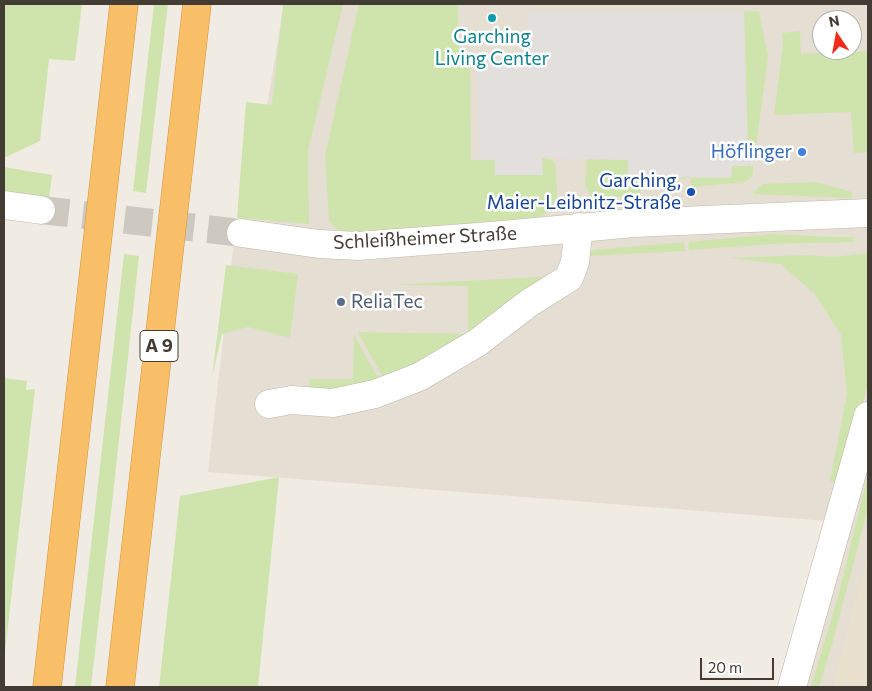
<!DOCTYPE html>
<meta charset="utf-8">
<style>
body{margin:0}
#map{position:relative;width:872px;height:691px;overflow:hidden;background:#f1ece3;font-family:Commissioner,sans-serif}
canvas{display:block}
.frame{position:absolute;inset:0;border:5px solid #433c34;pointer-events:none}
.north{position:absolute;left:812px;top:10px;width:50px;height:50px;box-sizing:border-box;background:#fff;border:1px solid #b4b1ae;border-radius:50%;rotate:348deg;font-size:14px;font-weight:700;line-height:20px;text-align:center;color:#433c34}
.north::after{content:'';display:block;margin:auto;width:18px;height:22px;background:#f12c1a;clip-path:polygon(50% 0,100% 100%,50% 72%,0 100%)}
.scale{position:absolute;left:700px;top:658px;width:74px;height:22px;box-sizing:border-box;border:2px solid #433c34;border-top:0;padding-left:6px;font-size:15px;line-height:18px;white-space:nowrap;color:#433c34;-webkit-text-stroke:4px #fff;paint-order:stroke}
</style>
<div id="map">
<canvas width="872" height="691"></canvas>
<div class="frame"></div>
<div class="north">N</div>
<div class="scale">20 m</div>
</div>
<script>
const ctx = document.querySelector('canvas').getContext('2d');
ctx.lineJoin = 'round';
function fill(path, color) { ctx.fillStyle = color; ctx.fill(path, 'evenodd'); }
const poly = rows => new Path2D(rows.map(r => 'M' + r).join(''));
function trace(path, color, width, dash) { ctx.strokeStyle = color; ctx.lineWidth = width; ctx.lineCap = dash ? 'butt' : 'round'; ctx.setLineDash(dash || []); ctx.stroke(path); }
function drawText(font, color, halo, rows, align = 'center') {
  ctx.font = font + ' Commissioner,sans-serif'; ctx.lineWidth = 5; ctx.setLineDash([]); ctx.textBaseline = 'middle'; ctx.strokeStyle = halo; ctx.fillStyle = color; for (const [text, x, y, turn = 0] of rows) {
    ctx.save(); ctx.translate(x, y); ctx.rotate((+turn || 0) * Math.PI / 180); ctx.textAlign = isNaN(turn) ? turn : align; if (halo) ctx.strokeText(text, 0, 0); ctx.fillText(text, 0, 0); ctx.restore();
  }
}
const residential = poly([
 [284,4,868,4,868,687,780,687,827,521,208,472,234,241,252,178,257,165],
 [822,20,852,20,852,50,822,50]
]);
const education = poly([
 [868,555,868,687,832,687]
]);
const green = poly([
 [4,4,82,4,75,61,49,59,40,141,4,158],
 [154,4,168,4,146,193,133,191],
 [283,4,343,4,308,151,309,224,237,218,246,102,272,105],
 [359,4,458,4,459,58,470,58,471,160,495,160,495,175,542,175,542,158,551,159,556,165,557,197,549,212,539,217,390,232,347,233,335,228,329,220,325,156],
 [759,11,768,57,756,146,748,147,744,12],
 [800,31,801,54,868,51,868,152,854,153,851,112,774,115,783,45,782,33],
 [587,159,628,160,628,177,731,178,732,166,753,166,753,173,751,178,744,182,692,187,690,178,639,184,641,195,592,199,585,184],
 [4,167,52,175,49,199,4,191],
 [816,182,852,192,852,198,752,194,762,184],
 [774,234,834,237,854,237,855,242,773,244,689,250,688,242],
 [684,242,685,251,589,256,588,253,594,250],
 [868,253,868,382,843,484,830,481,847,394,841,335,814,293,780,264,729,258,806,255,833,257],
 [124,254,139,256,112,504,91,687,75,687],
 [226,265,298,274,290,338,248,327,222,334,212,377],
 [556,276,490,325,387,385,358,332,468,334,468,286,392,285],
 [354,335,383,387,308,392,310,379,353,379],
 [4,378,27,381,26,390,35,389,4,661],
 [868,475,868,508,833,641,819,687,811,687,839,593],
 [279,477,258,687,159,687,180,496]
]);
const parking = poly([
 [744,12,748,166,732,166,731,178,628,176,628,160,542,158,543,175,495,175,495,160,479,160,477,57,527,57,527,13]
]);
const minorTunnel = poly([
 [41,210,241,233]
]);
const minor = poly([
 [4,205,41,210],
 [241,233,319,244,358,246,491,236,634,223,868,213],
 [269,404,292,400,333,403,375,394,419,377,477,343,529,303,569,278,575,262,579,227],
 [792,687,868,416]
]);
const highway = poly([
 [47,687,124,4],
 [120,687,197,4]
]);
const markers = [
 [492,18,5,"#0f9aa8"],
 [802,152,5,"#3f7fe0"],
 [691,192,5,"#1a4fb4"],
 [341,302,5,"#5c6f8a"]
];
const shields = [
 [159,346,38]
];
const shieldNames = [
 ["A 9",159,346]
];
const cultureNames = [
 ["Garching",492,37],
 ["Living Center",492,59]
];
const shopNames = [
 ["Höflinger",792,152]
];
const transitNames = [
 ["Garching,",681,181],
 ["Maier-Leibnitz-Straße",681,203]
];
const streetNames = [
 ["Schleißheimer Straße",425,238,-3]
];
const serviceNames = [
 ["ReliaTec",351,302]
];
fill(residential, '#e5ded2');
fill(education, '#eae0ce');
fill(green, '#cfe4ad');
fill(parking, '#e2dfdc');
trace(minorTunnel, '#cec9c0', 28, [28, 14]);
trace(minor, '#bfb6aa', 29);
trace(highway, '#d69238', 29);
trace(minor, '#fff', 28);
trace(highway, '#f8be68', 28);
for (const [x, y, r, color] of markers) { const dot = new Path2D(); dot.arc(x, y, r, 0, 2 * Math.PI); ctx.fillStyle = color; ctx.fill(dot); trace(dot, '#fff', 2); }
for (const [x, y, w] of shields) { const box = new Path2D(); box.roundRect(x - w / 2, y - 15.5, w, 31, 4); ctx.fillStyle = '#fff'; ctx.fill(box); trace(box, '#433c34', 1); }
drawText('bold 18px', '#433c34', null, shieldNames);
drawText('19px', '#0d838f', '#fff', cultureNames);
drawText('19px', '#366cbe', '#fff', shopNames, 'right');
drawText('19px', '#164399', '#fff', transitNames, 'right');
drawText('19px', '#433c34', '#fff', streetNames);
drawText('19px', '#4e5e75', '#fff', serviceNames, 'left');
</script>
